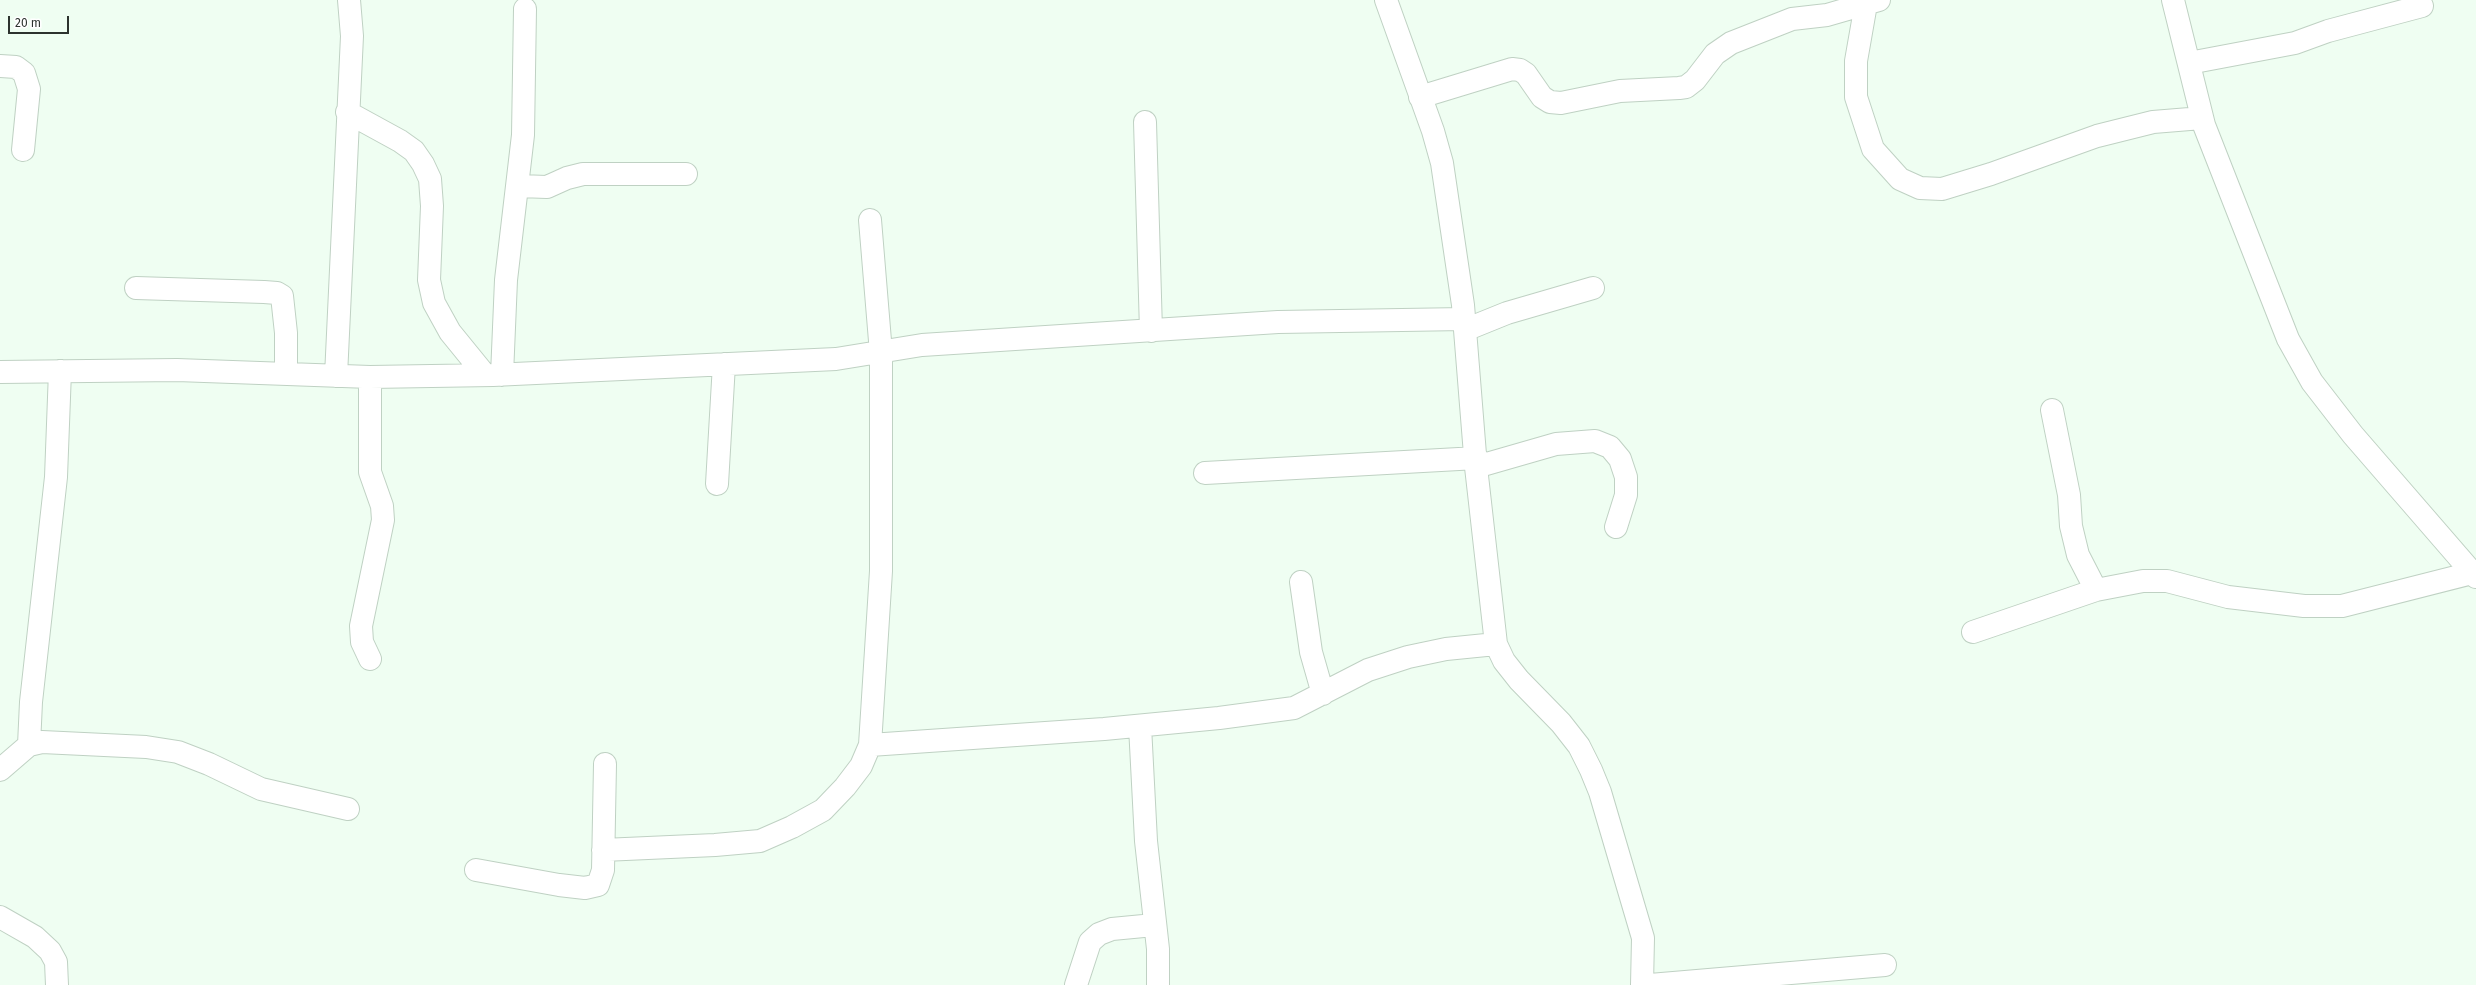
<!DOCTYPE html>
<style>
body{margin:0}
#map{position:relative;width:2476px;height:985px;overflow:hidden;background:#effef2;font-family:"Fira Sans",sans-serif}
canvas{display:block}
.scale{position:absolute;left:8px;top:16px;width:61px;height:18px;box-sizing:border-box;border:2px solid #2c332e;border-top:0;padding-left:5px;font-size:12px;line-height:14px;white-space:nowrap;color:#2c332e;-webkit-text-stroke:3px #fff;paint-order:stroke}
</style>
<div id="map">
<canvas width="2476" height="985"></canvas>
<div class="scale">20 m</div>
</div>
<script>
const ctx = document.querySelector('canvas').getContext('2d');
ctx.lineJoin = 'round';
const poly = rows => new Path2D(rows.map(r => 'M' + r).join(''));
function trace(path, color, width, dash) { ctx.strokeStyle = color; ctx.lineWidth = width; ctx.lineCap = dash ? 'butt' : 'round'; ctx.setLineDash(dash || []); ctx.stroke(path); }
const minor = poly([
 [1386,0,1433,131,1442,163,1463,305,1476,467,1496,644,1504,661,1519,680,1561,723,1579,746,1591,770,1600,792,1643,938,1642,985],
 [2173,0,2204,125,2288,339,2312,382,2353,435,2476,577],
 [1866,4,1856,61,1856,97,1873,149,1900,179,1920,188,1942,189,1991,174,2097,136,2153,122,2202,118],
 [2189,63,2295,43,2328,31,2422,6],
 [0,66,16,67,24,73,29,89,23,150],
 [1420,97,1512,69,1520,70,1526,74,1542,97,1550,102,1561,103,1620,91,1679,88,1686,87,1695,80,1715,54,1731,43,1792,19,1827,15,1879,0],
 [347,112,400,141,414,151,423,164,430,179,432,206,429,280,434,303,450,332,485,375],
 [1145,122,1151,331],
 [519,186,547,187,567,178,583,174,686,174],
 [136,288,264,292,277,293,282,296,286,333,286,374],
 [1465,330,1507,313,1593,288],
 [0,372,177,370,370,377,493,375,836,359,922,345,1278,322,1464,319],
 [502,375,506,280,523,135,525,9],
 [336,376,352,36,349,0],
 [2052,410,2069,495,2071,526,2078,555,2096,590],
 [1476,467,1556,444,1595,441,1610,447,1620,459,1626,477,1626,495,1616,527],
 [1205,473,1477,458],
 [717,484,724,364],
 [1301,582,1311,652,1323,694],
 [1973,632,2096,590,2143,581,2167,581,2228,597,2304,606,2342,606,2476,572],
 [370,659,362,642,361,626,383,520,382,506,370,472,370,377],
 [1140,726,1146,841,1158,949,1158,985],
 [29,745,31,702,56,477,60,371],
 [870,745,1104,729,1219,718,1294,708,1368,670,1408,657,1446,649,1496,644],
 [0,770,29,745,42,742,146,747,178,752,209,764,261,789,348,809],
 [603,850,715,845,760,841,792,827,823,810,845,787,861,766,870,745,881,571,881,353,870,220],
 [476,870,559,885,585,888,598,885,603,870,605,764],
 [0,917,35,937,50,951,56,962,57,985],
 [1076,985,1090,942,1099,934,1112,929,1154,925],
 [1650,985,1885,965]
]);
trace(minor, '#bfd1c3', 24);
trace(minor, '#fff', 22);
</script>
